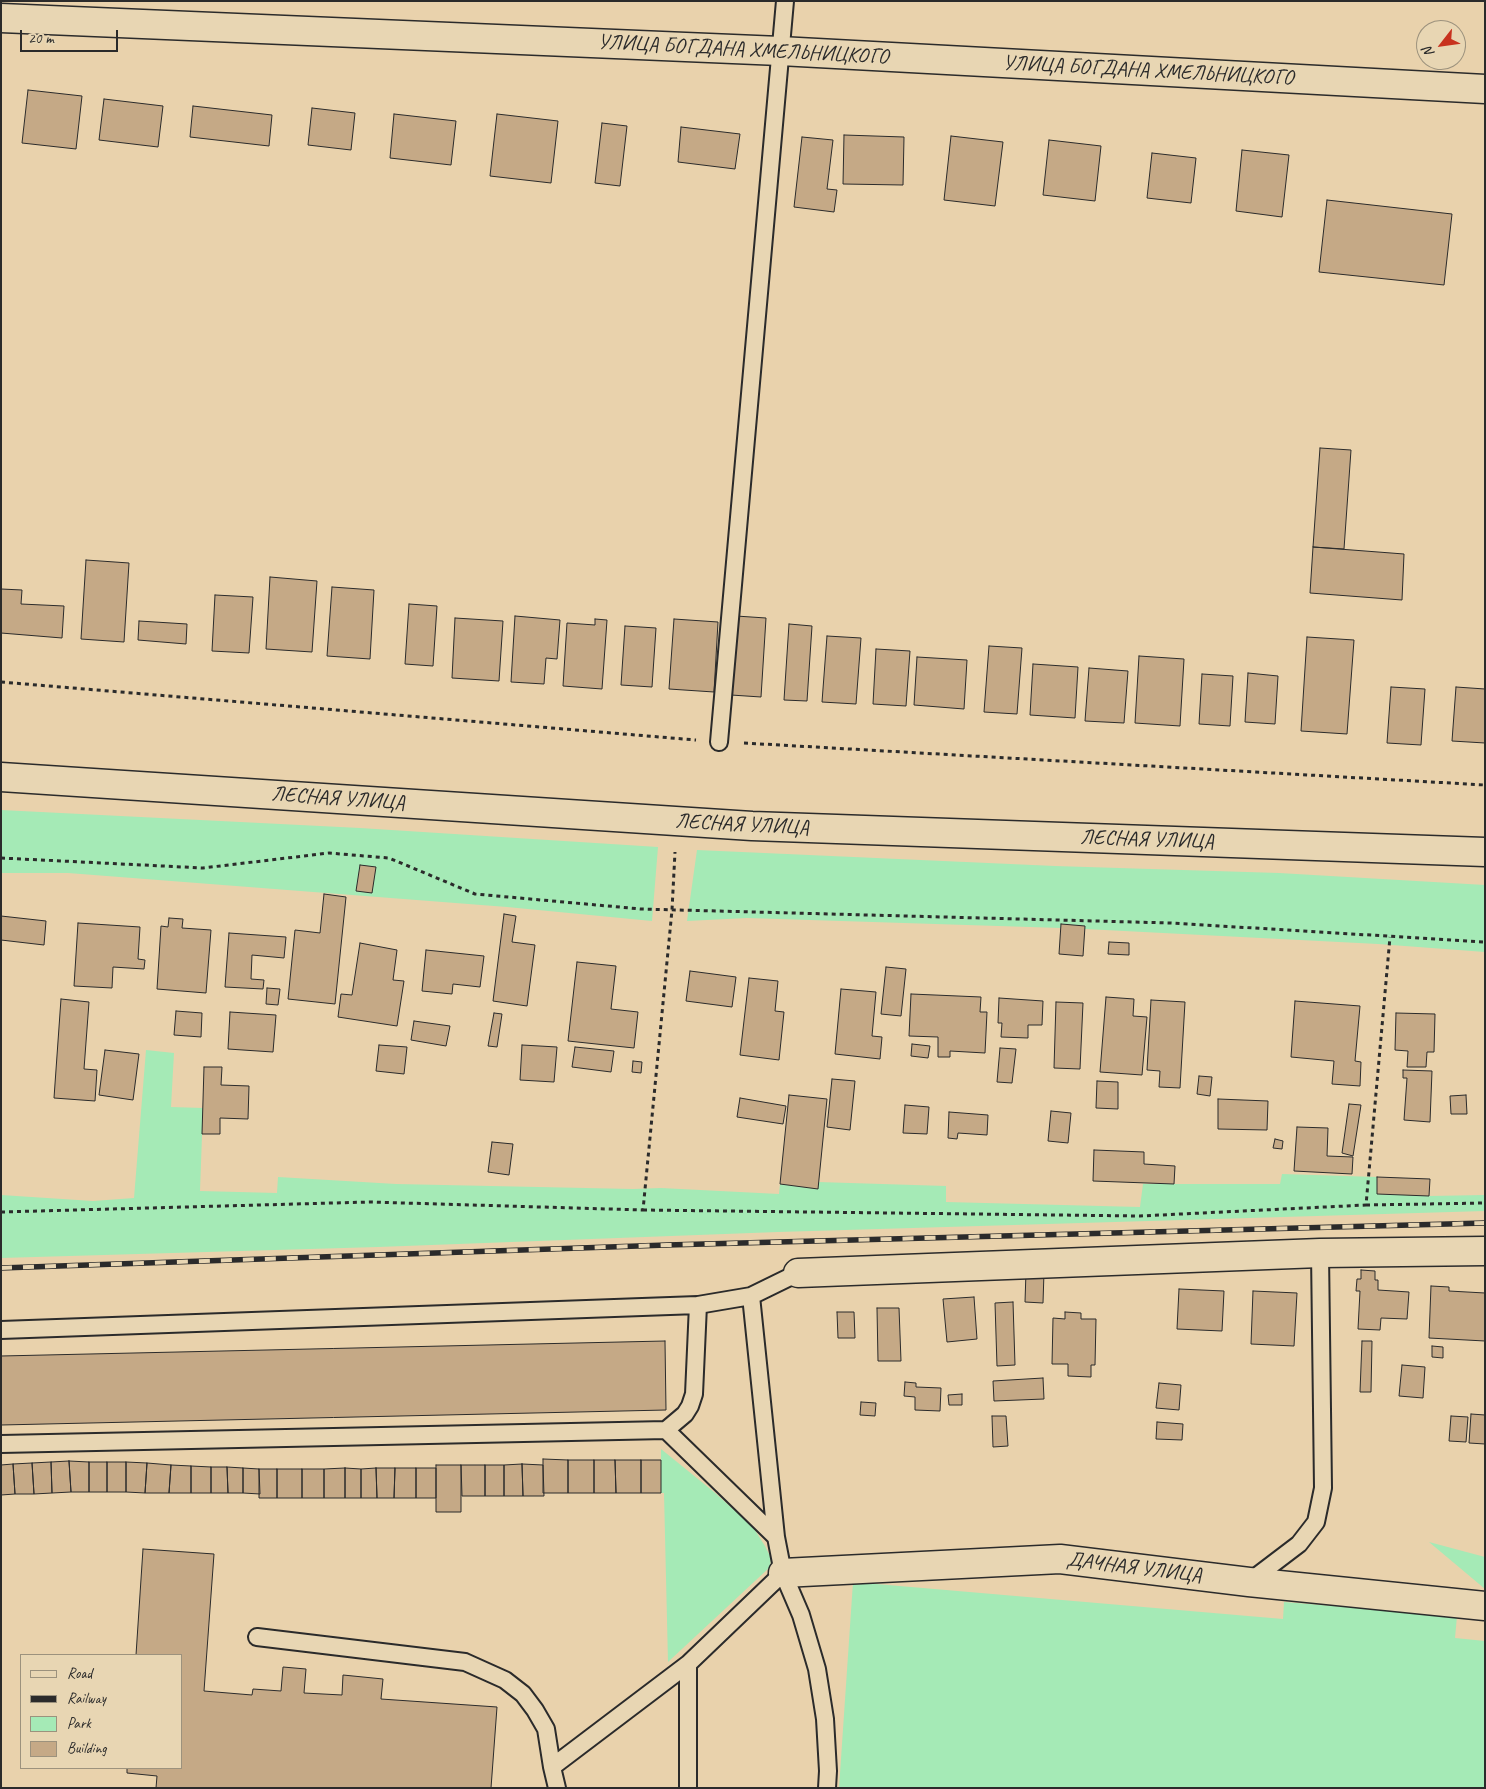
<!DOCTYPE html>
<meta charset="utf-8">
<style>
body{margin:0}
#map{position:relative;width:1486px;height:1789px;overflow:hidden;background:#e9d2ac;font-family:Caveat,sans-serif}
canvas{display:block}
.frame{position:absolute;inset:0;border:2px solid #2b2b2b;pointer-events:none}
.legend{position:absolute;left:20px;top:1654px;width:162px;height:115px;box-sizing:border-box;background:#e8d6b3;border:1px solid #9c927d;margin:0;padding:6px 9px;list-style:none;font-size:15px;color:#2b2b2b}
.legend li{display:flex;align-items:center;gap:10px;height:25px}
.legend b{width:25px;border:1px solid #9c927d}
.north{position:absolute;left:1416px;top:20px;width:50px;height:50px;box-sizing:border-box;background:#e8d6b3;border:1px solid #9c927d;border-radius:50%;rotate:240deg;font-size:14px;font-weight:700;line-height:20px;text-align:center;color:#2b2b2b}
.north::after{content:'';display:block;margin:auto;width:18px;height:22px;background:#c8321e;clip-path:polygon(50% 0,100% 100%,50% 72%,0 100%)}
.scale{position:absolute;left:20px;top:30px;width:98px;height:22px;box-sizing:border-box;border:2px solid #2b2b2b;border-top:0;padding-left:6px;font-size:15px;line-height:18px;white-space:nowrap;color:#2b2b2b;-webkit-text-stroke:4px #e8d6b3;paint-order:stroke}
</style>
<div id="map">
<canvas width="1486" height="1789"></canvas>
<div class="frame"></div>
<ul class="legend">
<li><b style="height:6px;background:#e8d6b3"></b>Road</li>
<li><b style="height:6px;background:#2b2b2b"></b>Railway</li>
<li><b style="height:14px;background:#a5eab6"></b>Park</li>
<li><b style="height:14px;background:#c5a986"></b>Building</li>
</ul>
<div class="north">N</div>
<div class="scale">20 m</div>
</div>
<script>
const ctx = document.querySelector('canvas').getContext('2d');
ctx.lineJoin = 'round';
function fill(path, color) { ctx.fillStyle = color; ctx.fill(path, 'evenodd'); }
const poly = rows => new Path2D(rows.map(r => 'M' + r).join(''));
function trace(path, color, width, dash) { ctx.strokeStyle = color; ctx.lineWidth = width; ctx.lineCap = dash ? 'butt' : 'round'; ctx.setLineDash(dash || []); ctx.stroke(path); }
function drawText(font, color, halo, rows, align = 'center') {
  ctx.font = font + ' Caveat,sans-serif'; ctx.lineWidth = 5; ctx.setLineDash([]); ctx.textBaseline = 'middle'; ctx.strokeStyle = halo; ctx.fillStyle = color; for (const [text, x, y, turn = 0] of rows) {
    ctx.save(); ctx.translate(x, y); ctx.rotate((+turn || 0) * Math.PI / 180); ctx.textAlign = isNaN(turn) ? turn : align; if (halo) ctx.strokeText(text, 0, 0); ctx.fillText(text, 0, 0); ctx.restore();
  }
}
const green = poly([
 [1,810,360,828,658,847,652,921,507,907,68,873,1,873],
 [697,850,1055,866,1279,873,1485,885,1485,952,1378,944,1085,929,1085,926,1061,928,747,918,687,921],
 [146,1050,174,1053,171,1107,203,1108,200,1191,277,1193,278,1177,396,1184,633,1189,661,1188,779,1194,780,1184,817,1189,818,1182,946,1186,946,1202,1140,1207,1143,1184,1280,1184,1282,1174,1377,1177,1377,1194,1429,1196,1485,1195,1485,1211,778,1232,378,1247,1,1258,1,1195,93,1201,134,1198],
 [661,1449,714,1492,753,1527,765,1546,771,1558,770,1567,668,1662,664,1493,661,1493],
 [1429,1542,1485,1557,1485,1589],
 [853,1582,1283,1619,1284,1602,1457,1616,1455,1638,1485,1641,1485,1788,839,1788]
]);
const building = poly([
 [28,90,82,96,76,149,22,143,28,90],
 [104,99,163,106,158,147,99,140,104,99],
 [193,106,272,115,269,146,190,137,193,106],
 [312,108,355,113,351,150,308,145,312,108],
 [394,114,456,121,451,165,390,158,394,114],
 [497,114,558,121,551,183,490,176,497,114],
 [602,123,627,126,620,186,595,183,602,123],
 [681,127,740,134,735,169,678,162,681,127],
 [844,135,904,137,903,185,843,184,844,135],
 [951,136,1003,142,995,206,944,200,951,136],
 [802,137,833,140,827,189,837,190,834,212,794,207,802,137],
 [1049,140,1101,146,1095,201,1043,195,1049,140],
 [1242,150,1289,155,1282,217,1236,211,1242,150],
 [1152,153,1196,158,1191,203,1147,198,1152,153],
 [1327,200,1452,214,1444,285,1319,272,1327,200],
 [1320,448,1351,450,1344,549,1313,547,1320,448],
 [1313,547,1404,554,1402,600,1310,593,1313,547],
 [86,560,129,563,124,642,81,639,86,560],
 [270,577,317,581,312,652,266,649,270,577],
 [332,587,374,590,370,659,327,656,332,587],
 [1,589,22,590,21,604,64,606,62,638,1,633,1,589],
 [215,595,253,597,249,653,212,651,215,595],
 [409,604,437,606,433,666,405,664,409,604],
 [515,616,560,620,557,659,546,658,544,684,511,682,515,616],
 [736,616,766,618,761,697,731,695,736,616],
 [455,618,503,621,499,681,452,678,455,618],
 [595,619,607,620,602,689,563,686,567,623,595,625,595,619],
 [674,619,718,622,714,692,669,689,674,619],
 [139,621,187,624,186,644,138,640,139,621],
 [789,624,812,626,807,701,784,700,789,624],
 [625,626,656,628,652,687,621,685,625,626],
 [827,636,861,638,856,704,822,702,827,636],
 [1307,637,1354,640,1347,734,1301,731,1307,637],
 [989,646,1022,648,1017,714,984,712,989,646],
 [876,649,910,651,906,706,873,704,876,649],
 [1139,656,1184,659,1180,726,1135,723,1139,656],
 [917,657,967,660,964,709,914,705,917,657],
 [1033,664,1078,667,1075,718,1030,715,1033,664],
 [1089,668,1128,671,1124,723,1085,721,1089,668],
 [1248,673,1278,676,1275,724,1245,722,1248,673],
 [1202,674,1233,676,1230,726,1199,724,1202,674],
 [1391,687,1425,689,1421,745,1387,743,1391,687],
 [1456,687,1485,689,1485,743,1452,741,1456,687],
 [360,865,376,867,372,893,356,891,360,865],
 [324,894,346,897,335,1004,288,999,295,930,320,933,324,894],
 [504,914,516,916,512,942,535,945,527,1006,493,1001,504,914],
 [1,916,46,921,44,945,1,940,1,916],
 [169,918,183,919,182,928,211,930,206,993,157,989,161,926,168,927,169,918],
 [78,923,140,927,138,959,145,960,144,969,113,967,112,988,74,986,78,923],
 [1061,924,1085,926,1083,956,1059,954,1061,924],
 [229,933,286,937,284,958,252,955,251,979,264,980,263,989,225,987,229,933],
 [1109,942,1129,943,1129,955,1108,954,1109,942],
 [360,943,397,950,393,980,404,981,397,1026,338,1017,341,994,352,995,360,943],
 [426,950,484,956,480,987,453,984,452,994,422,991,426,950],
 [577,962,616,966,611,1009,638,1012,634,1048,568,1041,577,962],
 [886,967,906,969,901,1016,881,1014,886,967],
 [690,971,736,977,732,1007,686,1001,690,971],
 [749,978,778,981,775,1011,784,1012,779,1060,740,1055,749,978],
 [267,988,280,989,278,1005,266,1004,267,988],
 [841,989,876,992,872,1036,882,1037,880,1059,835,1054,841,989],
 [911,994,981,997,980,1012,987,1012,985,1053,950,1051,950,1057,938,1057,938,1037,909,1036,911,994],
 [1106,997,1134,999,1133,1016,1147,1017,1142,1075,1100,1072,1106,997],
 [999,998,1043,1001,1042,1025,1028,1025,1028,1038,1001,1037,1002,1023,998,1023,999,998],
 [61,999,89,1002,84,1069,97,1070,95,1101,54,1098,61,999],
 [1151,1000,1185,1002,1180,1088,1159,1087,1160,1071,1147,1070,1151,1000],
 [1295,1001,1360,1006,1355,1061,1361,1062,1360,1086,1332,1084,1334,1061,1291,1057,1295,1001],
 [1056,1002,1083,1003,1080,1069,1054,1068,1056,1002],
 [176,1011,202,1013,201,1037,174,1035,176,1011],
 [230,1012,276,1015,273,1052,228,1049,230,1012],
 [494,1013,502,1014,497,1047,488,1046,494,1013],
 [1396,1013,1435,1014,1434,1052,1427,1052,1426,1067,1407,1067,1408,1051,1395,1050,1396,1013],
 [414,1021,450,1026,446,1046,411,1040,414,1021],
 [912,1044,930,1046,928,1058,911,1056,912,1044],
 [379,1045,407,1047,404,1074,376,1071,379,1045],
 [522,1045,557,1047,554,1082,520,1080,522,1045],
 [575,1047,614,1051,611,1072,572,1067,575,1047],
 [1000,1048,1016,1049,1012,1083,997,1082,1000,1048],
 [105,1050,139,1054,133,1100,99,1095,105,1050],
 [633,1061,642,1062,641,1073,632,1072,633,1061],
 [204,1067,222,1067,221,1085,249,1086,248,1119,220,1118,220,1134,202,1134,204,1067],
 [1403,1070,1432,1071,1430,1122,1404,1120,1407,1078,1403,1078,1403,1070],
 [1199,1076,1212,1077,1210,1096,1197,1094,1199,1076],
 [832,1079,855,1081,850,1130,827,1127,832,1079],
 [1097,1081,1118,1082,1118,1109,1096,1108,1097,1081],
 [789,1095,827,1099,818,1189,780,1184,789,1095],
 [1466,1095,1467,1114,1451,1114,1450,1096,1466,1095],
 [740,1098,786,1106,783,1124,737,1117,740,1098],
 [1218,1099,1268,1101,1267,1130,1218,1129,1218,1099],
 [1349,1104,1361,1105,1353,1156,1342,1153,1349,1104],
 [905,1105,929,1107,927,1134,903,1133,905,1105],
 [1051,1111,1071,1113,1068,1143,1048,1141,1051,1111],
 [949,1112,988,1115,987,1135,958,1133,957,1139,948,1138,949,1112],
 [1297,1127,1328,1128,1327,1156,1353,1157,1352,1174,1294,1171,1297,1127],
 [1275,1139,1283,1141,1282,1149,1273,1148,1275,1139],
 [492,1142,513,1144,509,1175,488,1172,492,1142],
 [1094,1150,1144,1152,1144,1164,1175,1166,1174,1184,1093,1181,1094,1150],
 [1377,1177,1430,1179,1429,1196,1377,1194,1377,1177],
 [1361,1270,1375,1271,1375,1280,1378,1280,1378,1290,1409,1292,1407,1319,1381,1318,1380,1330,1358,1329,1360,1291,1356,1291,1357,1279,1361,1279,1361,1270],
 [1026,1272,1044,1272,1043,1303,1025,1302,1026,1272],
 [1431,1286,1449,1287,1449,1291,1485,1293,1485,1341,1429,1338,1431,1286],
 [1179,1289,1224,1291,1222,1331,1177,1329,1179,1289],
 [1253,1291,1297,1293,1294,1346,1251,1344,1253,1291],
 [974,1297,977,1339,947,1342,943,1299,974,1297],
 [1013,1302,1015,1365,997,1366,995,1303,1013,1302],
 [877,1308,899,1308,901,1361,878,1361,877,1308],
 [837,1312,854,1312,855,1338,838,1338,837,1312],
 [1065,1312,1081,1313,1081,1319,1096,1319,1095,1365,1091,1365,1091,1377,1068,1376,1068,1364,1052,1364,1053,1318,1065,1319,1065,1312],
 [665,1341,666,1410,1,1425,1,1356,665,1341],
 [1362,1341,1372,1341,1371,1392,1360,1392,1362,1341],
 [1432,1346,1443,1347,1443,1358,1432,1357,1432,1346],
 [1402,1365,1425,1367,1423,1398,1399,1396,1402,1365],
 [1043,1378,1044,1399,994,1401,993,1381,1043,1378],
 [905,1382,916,1383,916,1387,941,1388,940,1411,915,1410,915,1397,904,1396,905,1382],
 [1159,1383,1181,1385,1179,1410,1156,1408,1159,1383],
 [962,1394,962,1405,949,1405,948,1395,962,1394],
 [861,1402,876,1403,875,1416,860,1415,861,1402],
 [1471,1414,1485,1415,1485,1444,1469,1443,1471,1414],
 [992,1416,1006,1416,1008,1446,993,1447,992,1416],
 [1451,1416,1468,1417,1466,1442,1449,1441,1451,1416],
 [1157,1422,1183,1424,1182,1440,1156,1439,1157,1422],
 [543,1459,568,1460,568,1493,543,1493,543,1459],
 [568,1460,594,1460,594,1493,568,1493,568,1460],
 [594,1460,615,1460,616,1493,594,1493,594,1460],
 [615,1460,641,1460,641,1493,616,1493,615,1460],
 [641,1460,661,1460,661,1493,641,1493,641,1460],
 [69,1461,89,1462,89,1492,71,1492,69,1461],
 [69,1461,71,1492,52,1493,51,1462,69,1461],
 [51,1462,52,1493,34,1494,32,1463,51,1462],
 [89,1462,107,1462,107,1492,89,1492,89,1462],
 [107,1462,126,1462,126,1492,107,1492,107,1462],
 [126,1462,147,1463,145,1493,126,1492,126,1462],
 [32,1463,34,1494,15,1494,13,1464,32,1463],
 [147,1463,171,1465,169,1493,145,1493,147,1463],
 [13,1464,15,1494,1,1495,1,1465,13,1464],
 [522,1464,543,1465,544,1496,523,1496,522,1464],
 [522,1464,523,1496,504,1496,504,1465,522,1464],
 [171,1465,191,1466,191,1493,169,1493,171,1465],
 [436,1465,461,1465,461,1512,436,1512,436,1465],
 [461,1465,485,1465,485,1496,462,1496,461,1465],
 [485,1465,504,1465,504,1496,485,1496,485,1465],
 [191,1466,211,1467,211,1493,191,1493,191,1466],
 [211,1467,227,1467,228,1493,211,1493,211,1467],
 [227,1467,243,1468,243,1493,228,1493,227,1467],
 [243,1468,259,1469,260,1494,243,1493,243,1468],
 [345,1468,361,1469,361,1498,345,1498,345,1468],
 [345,1468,345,1498,324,1498,324,1469,345,1468],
 [376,1468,395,1468,394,1498,377,1498,376,1468],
 [376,1468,377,1498,361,1498,361,1469,376,1468],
 [395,1468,416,1468,416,1498,394,1498,395,1468],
 [416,1468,436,1468,436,1498,416,1498,416,1468],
 [259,1469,277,1469,277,1498,259,1498,259,1469],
 [277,1469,302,1469,302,1498,277,1498,277,1469],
 [302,1469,324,1469,324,1498,302,1498,302,1469],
 [143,1549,214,1554,204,1691,252,1695,253,1689,281,1691,283,1667,306,1669,304,1693,342,1695,343,1675,383,1679,381,1699,497,1707,491,1788,156,1788,157,1776,127,1773,127,1768,181,1768,181,1655,136,1655,143,1549]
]);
const path = poly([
 [1,682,696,740],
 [744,743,1485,785],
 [1,858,203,868,329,853,389,858,475,894,641,909,1171,923,1485,942],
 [1366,1205,1485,1203],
 [643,1210,1140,1216,1366,1205,1390,937],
 [1,1212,370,1202,643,1210,672,910,675,852]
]);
const service = poly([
 [719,742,785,1],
 [798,1273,751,1296,698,1305,694,1394,690,1406,685,1414,666,1430,776,1537,783,1573,801,1615,817,1669,825,1719,828,1771,827,1788],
 [751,1296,776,1537],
 [1,1330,698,1305],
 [1,1444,666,1430],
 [1249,1582,1299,1544,1316,1522,1323,1488,1320,1253],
 [257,1637,465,1662,505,1680,523,1694,535,1710,546,1729,552,1767,688,1664],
 [552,1767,557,1788],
 [688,1788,688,1664,783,1573]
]);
const minor = poly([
 [1,18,780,51,1485,89],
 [798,1273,1320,1253,1485,1251],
 [783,1573,1060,1559,1249,1582,1485,1606]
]);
const tertiary = poly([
 [1,777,752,826,1485,852]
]);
const rail = poly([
 [1,1268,667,1245,1485,1223]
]);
const streetNames = [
 ["УЛИЦА БОГДАНА ХМЕЛЬНИЦКОГО",743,50,3],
 ["УЛИЦА БОГДАНА ХМЕЛЬНИЦКОГО",1148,71,3],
 ["ЛЕСНАЯ УЛИЦА",338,799,4],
 ["ЛЕСНАЯ УЛИЦА",742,825,3],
 ["ЛЕСНАЯ УЛИЦА",1147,840,2],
 ["ДАЧНАЯ УЛИЦА",1134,1568,7]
];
fill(green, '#a5eab6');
fill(building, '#c5a986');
trace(building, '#2b2b2b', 1);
trace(service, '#2b2b2b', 20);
trace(minor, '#2b2b2b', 31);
trace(tertiary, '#2b2b2b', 31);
trace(path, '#2b2b2b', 3, [4, 4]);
trace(service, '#e8d6b3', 16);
trace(minor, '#e8d6b3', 28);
trace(tertiary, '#e8d6b3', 28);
trace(rail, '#2b2b2b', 5.5);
trace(rail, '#e8d6b3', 4, [11]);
drawText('21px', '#2b2b2b', '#e8d6b3', streetNames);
</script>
